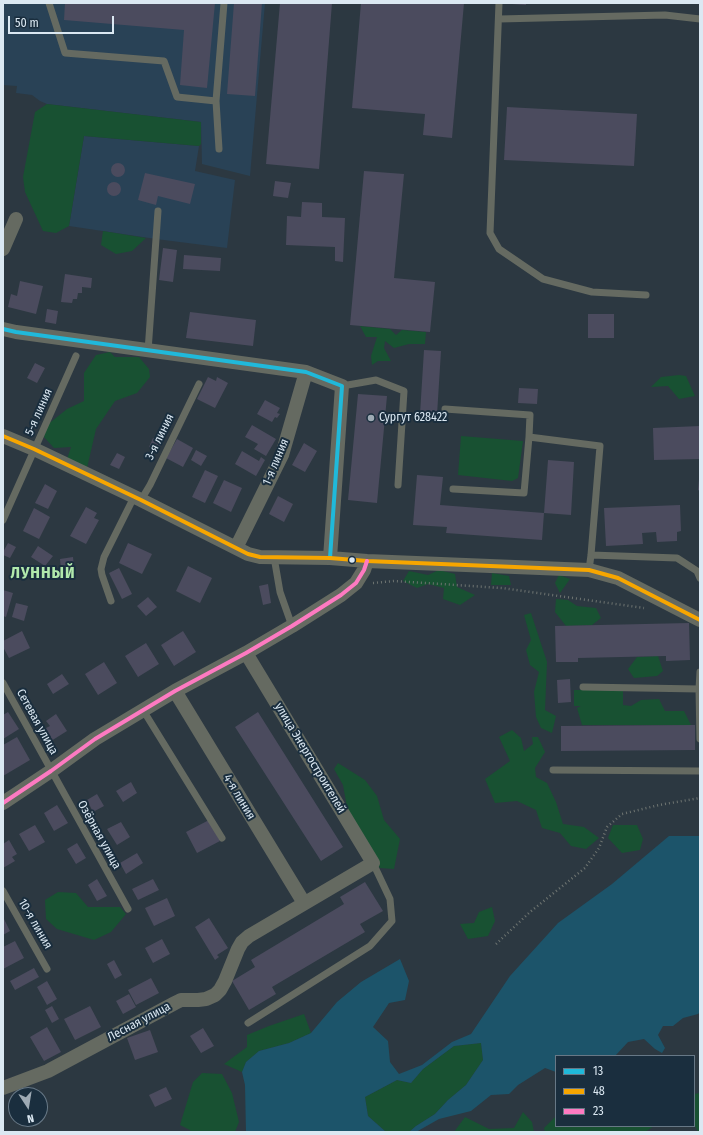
<!DOCTYPE html>
<meta charset="utf-8">
<style>
body{margin:0}
#map{position:relative;width:703px;height:1135px;overflow:hidden;background:#2c3841;font-family:"Fira Sans Condensed",sans-serif}
canvas{display:block}
.frame{position:absolute;inset:0;border:4px solid #dbe8f2;pointer-events:none}
.legend{position:absolute;left:555px;top:1055px;width:140px;height:72px;box-sizing:border-box;background:#1a2e3e;border:1px solid #677886;margin:0;padding:5px 7px;list-style:none;font-size:12px;color:#dbe8f2}
.legend li{display:flex;align-items:center;gap:8px;height:20px}
.legend b{width:20px;border:1px solid #677886}
.north{position:absolute;left:8px;top:1087px;width:40px;height:40px;box-sizing:border-box;background:#1a2e3e;border:1px solid #677886;border-radius:50%;rotate:168deg;font-size:11px;font-weight:700;line-height:16px;text-align:center;color:#dbe8f2}
.north::after{content:'';display:block;margin:auto;width:14px;height:18px;background:#9eaab4;clip-path:polygon(50% 0,100% 100%,50% 72%,0 100%)}
.scale{position:absolute;left:8px;top:16px;width:106px;height:18px;box-sizing:border-box;border:2px solid #dbe8f2;border-top:0;padding-left:5px;font-size:12px;line-height:14px;white-space:nowrap;color:#dbe8f2;-webkit-text-stroke:3px #1a2e3e;paint-order:stroke}
</style>
<div id="map">
<canvas width="703" height="1135"></canvas>
<div class="frame"></div>
<ul class="legend">
<li><b style="height:5px;background:#20b9da"></b>13</li>
<li><b style="height:5px;background:#f7a600"></b>48</li>
<li><b style="height:5px;background:#fe7ac1"></b>23</li>
</ul>
<div class="north">N</div>
<div class="scale">50 m</div>
</div>
<script>
const ctx = document.querySelector('canvas').getContext('2d');
ctx.lineJoin = 'round';
function fill(path, color) { ctx.fillStyle = color; ctx.fill(path, 'evenodd'); }
const poly = rows => new Path2D(rows.map(r => 'M' + r).join(''));
function trace(path, color, width, dash) { ctx.strokeStyle = color; ctx.lineWidth = width; ctx.lineCap = dash ? 'butt' : 'round'; ctx.setLineDash(dash || []); ctx.stroke(path); }
function drawText(font, color, halo, rows, align = 'center') {
  ctx.font = font + ' "Fira Sans Condensed",sans-serif'; ctx.lineWidth = 4; ctx.setLineDash([]); ctx.textBaseline = 'middle'; ctx.strokeStyle = halo; ctx.fillStyle = color; for (const [text, x, y, turn = 0] of rows) {
    ctx.save(); ctx.translate(x, y); ctx.rotate((+turn || 0) * Math.PI / 180); ctx.textAlign = isNaN(turn) ? turn : align; if (halo) ctx.strokeText(text, 0, 0); ctx.fillText(text, 0, 0); ctx.restore();
  }
}
const built = poly([
 [3,3,265,3,250,176,202,164,201,122,47,104,40,101,32,95,16,93,17,86,3,85],
 [84,136,199,146,195,171,235,180,227,248,156,239,69,226]
]);
const green = poly([
 [47,104,201,122,201,144,199,146,84,136,69,226,56,233,43,231,25,192,23,177,35,112],
 [103,231,146,238,132,251,116,254,101,245],
 [360,326,390,329,396,335,402,330,426,332,425,344,409,344,394,348,385,341,384,348,391,361,378,361,372,365,371,356,377,337,366,337],
 [110,352,115,357,139,357,149,369,150,377,137,393,115,401,96,429,87,468,67,459,71,447,54,448,44,437,47,425,67,409,84,401,84,373,96,355],
 [679,375,686,376,695,396,679,399,668,386,651,387,661,377],
 [461,436,523,441,518,478,512,481,458,475],
 [439,570,455,574,457,587,475,595,460,605,443,599,444,588,428,584,417,588,403,581,409,571,428,575],
 [492,573,509,576,511,585,491,585],
 [559,575,570,579,560,593,555,583],
 [556,599,568,600,577,606,596,608,601,618,592,625,566,626,555,612],
 [531,613,547,662,545,710,556,716,552,733,541,728,536,717,534,692,539,672,530,665,526,650,531,640,524,615],
 [658,656,663,671,657,676,634,678,628,669,637,657],
 [574,690,623,690,623,705,631,706,641,700,659,699,665,711,684,711,691,725,582,725,577,708,581,706,574,706],
 [512,730,521,738,524,751,533,744,532,737,538,737,545,752,535,768,536,777,547,783,556,802,563,824,584,827,599,838,586,849,571,846,560,833,542,828,536,810,517,801,495,803,485,779,510,761,499,737],
 [338,763,365,780,377,796,384,820,400,839,394,869,380,868,365,845,347,807,343,785,334,769],
 [613,825,637,825,643,839,640,850,622,853,608,838],
 [58,892,76,893,88,907,120,907,126,914,111,932,94,940,57,929,46,919,45,900],
 [492,907,495,921,488,936,468,939,460,924,474,923,479,912],
 [304,1014,311,1033,289,1043,259,1051,246,1062,242,1072,224,1064,247,1047,247,1035,269,1026],
 [481,1043,483,1060,466,1085,448,1100,435,1114,416,1126,409,1132,386,1132,368,1116,365,1097,397,1080,411,1083,423,1069,454,1046],
 [202,1073,222,1074,232,1093,239,1122,235,1132,191,1132,190,1130,180,1125,193,1082],
 [700,1093,700,1132,698,1132,694,1124,694,1094],
 [523,1112,532,1122,534,1132,454,1132,465,1117,489,1129,514,1128],
 [556,1116,556,1126,654,1126,645,1132,545,1132,544,1128]
]);
const water = poly([
 [669,836,700,836,700,1012,698,1014,683,1018,673,1026,663,1026,658,1035,665,1048,662,1053,655,1049,644,1039,628,1042,615,1056,556,1056,556,1072,545,1068,518,1085,509,1094,491,1095,471,1111,439,1119,416,1132,409,1132,416,1126,435,1114,448,1100,466,1085,483,1060,481,1043,454,1046,423,1069,411,1083,397,1080,365,1097,368,1116,386,1132,246,1132,245,1085,242,1072,246,1062,259,1051,289,1043,311,1033,337,1002,361,982,400,959,409,981,405,1000,389,1003,373,1027,388,1041,390,1062,399,1074,422,1065,452,1042,471,1034,510,976,558,923,612,884]
]);
const building = poly([
 [65,3,215,3,207,88,180,85,184,30,64,20],
 [234,3,262,3,255,96,227,94],
 [280,3,332,3,319,169,266,164],
 [361,3,464,3,452,138,423,135,425,114,352,108],
 [512,3,526,3,526,5,512,4],
 [507,107,637,114,634,166,504,160],
 '111 170a7 7 0 1 1 14 0a7 7 0 1 1-14 0Z',
 [364,171,404,174,394,278,435,282,430,332,350,325],
 [145,173,195,184,190,204,158,196,156,205,138,200],
 [275,181,291,183,288,198,273,196],
 '107 189a7 7 0 1 1 14 0a7 7 0 1 1-14 0Z',
 [302,202,322,203,322,217,345,218,343,262,335,261,335,247,286,245,287,216,301,217],
 [163,248,177,250,173,282,159,280],
 [184,255,221,258,220,271,183,269],
 [65,274,92,278,91,288,82,287,82,293,78,293,77,299,73,299,72,303,61,302],
 [20,281,43,286,36,314,8,307,11,294,17,296],
 [47,309,58,311,56,324,45,322],
 [190,312,256,320,253,346,186,338],
 [588,314,614,314,614,338,588,338],
 [424,350,441,351,437,415,420,414],
 [35,363,45,368,37,383,27,378],
 [208,377,216,381,217,377,228,383,215,408,197,399],
 [519,388,538,389,537,404,518,403],
 [358,394,387,396,377,503,348,500],
 [265,400,280,408,277,413,280,414,277,418,275,417,272,422,257,414],
 [252,425,276,439,266,456,254,449,258,444,245,437],
 [700,426,700,459,654,460,653,428],
 [153,438,162,442,158,451,149,447],
 [177,439,193,448,183,467,166,458],
 [304,443,317,451,305,472,292,465],
 [196,450,207,456,201,466,191,460],
 [242,451,259,461,261,457,265,460,256,476,235,464],
 [117,453,125,457,119,469,110,465],
 [548,460,574,462,571,515,544,513],
 [205,470,218,476,205,503,192,497],
 [417,475,443,477,440,505,544,513,542,540,446,533,447,527,413,525],
 [699,479,700,479,700,491,698,490],
 [224,480,242,488,231,512,213,503],
 [45,484,57,491,48,509,35,503],
 [278,496,293,504,284,522,269,514],
 [680,505,681,531,677,532,677,541,657,542,656,532,642,533,643,544,606,546,604,508],
 [86,507,97,513,94,518,99,520,86,544,70,536],
 [34,508,50,517,39,539,23,531],
 [8,543,16,547,10,558,3,555,3,552],
 [128,543,152,554,142,574,119,563],
 [38,546,53,556,45,566,31,557],
 [73,557,74,568,61,570,60,559],
 [188,566,212,578,200,603,176,591],
 [119,568,132,594,122,599,109,573],
 [268,584,271,603,263,605,259,586],
 [3,590,13,593,6,617,3,616],
 [148,597,157,607,146,616,137,606],
 [16,603,28,606,24,621,12,617],
 [689,623,690,660,666,661,666,656,578,658,578,662,556,662,555,626],
 [22,631,30,648,9,658,3,647,3,641],
 [183,631,196,652,174,666,161,645],
 [146,643,159,664,138,677,125,656],
 [104,662,117,683,98,695,85,674],
 [62,674,69,684,53,694,47,684],
 [570,679,571,702,558,703,557,680],
 [8,712,19,729,3,739,3,715],
 [258,712,343,847,321,861,235,727],
 [56,714,67,731,51,741,44,729,50,726,46,721],
 [691,725,695,725,695,750,561,751,561,726],
 [17,737,30,760,3,776,3,745],
 [131,782,137,793,123,802,116,791],
 [97,794,104,806,93,812,87,800],
 [57,805,68,823,54,831,44,813],
 [209,820,220,841,197,853,186,832],
 [121,822,130,837,117,845,107,829],
 [35,825,45,842,29,851,19,834],
 [9,840,17,854,12,857,15,861,3,868,3,844],
 [77,843,86,858,76,864,67,849],
 [137,853,143,863,126,874,120,863],
 [97,879,107,896,97,901,88,885],
 [153,879,159,890,138,900,132,889],
 [365,882,383,911,360,924,365,932,272,987,276,994,249,1010,232,981,255,967,251,960,344,904,340,897],
 [167,898,175,916,154,926,145,908],
 [3,917,10,931,3,935],
 [209,918,228,948,217,955,219,957,215,960,195,927],
 [162,939,170,954,153,963,145,948],
 [15,941,24,958,3,969,3,947],
 [114,960,122,975,115,979,107,964],
 [34,968,39,977,15,990,10,981],
 [151,978,159,993,136,1005,128,990],
 [47,981,57,999,47,1005,37,987],
 [129,994,136,1007,123,1014,116,1001],
 [52,1006,59,1019,52,1023,45,1010],
 [90,1006,101,1027,75,1040,64,1019],
 [47,1027,61,1052,44,1061,30,1037],
 [203,1028,214,1046,201,1053,190,1036],
 [150,1030,158,1052,135,1060,127,1038],
 [166,1087,172,1099,155,1107,149,1095]
]);
const path = poly([
 [373,583,394,581,502,588,644,608],
 [496,944,530,912,585,868,599,848,607,827,622,814,659,805,700,798]
]);
const lane = poly([
 [49,3,65,53,164,61,177,97,216,101],
 [499,3,490,233,499,249,543,279,592,292,646,295],
 [499,19,665,15,700,19],
 [219,149,216,101,224,3],
 [148,351,158,211],
 [342,386,376,380,404,391,398,485],
 [445,409,530,415,529,437,600,446,591,555,589,570],
 [453,489,524,493,529,437],
 [141,500,150,485,199,384],
 [3,520,76,356],
 [591,555,677,558,697,571,700,578],
 [274,557,280,592,292,626],
 [111,601,102,575,101,569,104,557,134,497],
 [700,672,699,689,700,739],
 [3,683,128,909],
 [583,687,699,689],
 [143,710,222,838],
 [553,770,700,771],
 [3,891,47,969],
 [248,1023,370,946,392,921,390,899,373,863]
]);
const street = poly([
 [3,249,16,219],
 [3,329,16,332,306,372,342,386,330,558],
 [3,436,34,449,141,500,248,554,260,557,330,558,367,561,589,570,618,578,700,620],
 [236,548,282,455,306,372],
 [175,691,304,903],
 [3,803,51,771,95,739,175,691,246,653,292,626,341,595,356,583,364,570,367,561],
 [3,1088,48,1071,175,1003,181,1000,198,1000,206,999,215,995,220,990,225,981,238,949,242,942,249,936,373,863,246,653]
]);
const bus1 = poly([
 [3,329,16,332,306,372,342,386,330,558]
]);
const bus2 = poly([
 [3,436,34,449,141,500,248,554,260,557,330,558,367,561,589,570,618,578,700,620]
]);
const bus3 = poly([
 [3,803,51,771,95,739,175,691,246,653,292,626,341,595,356,583,364,570,367,561]
]);
const markers = [
 [371,418,4,"#9eaab4"],
 [352,560,3.5,"#dbe8f2"]
];
const streetNames = [
 ["5-я линия",39,412,-66],
 ["3-я линия",160,437,-64],
 ["1-я линия",276,462,-67],
 ["Сетевая улица",37,722,61],
 ["улица Энергостроителей",310,758,59],
 ["4-я линия",239,797,59],
 ["Озёрная улица",99,835,61],
 ["10-я линия",35,924,60],
 ["Лесная улица",139,1022,-28]
];
const poiNames = [
 ["Сургут 628422",379,418]
];
const districtNames = [
 ["ЛУННЫЙ",43,574]
];
fill(built, '#294256');
fill(green, '#185132');
fill(water, '#1c546a');
fill(building, '#4b4b5e');
trace(path, '#6e7471', 2.5, [1, 3]);
trace(lane, '#656a61', 7);
trace(street, '#656a61', 14);
trace(bus1, '#20b9da', 4);
trace(bus2, '#f7a600', 4);
trace(bus3, '#fe7ac1', 4);
for (const [x, y, r, color] of markers) { const dot = new Path2D(); dot.arc(x, y, r, 0, 2 * Math.PI); ctx.fillStyle = color; ctx.fill(dot); trace(dot, '#1a2e3e', 1.5); }
drawText('12px', '#dbe8f2', '#1a2e3e', streetNames);
drawText('12px', '#dbe8f2', '#1a2e3e', poiNames, 'left');
ctx.letterSpacing = '1px';
drawText('bold 16px', '#b1e9ac', '#1a2e3e', districtNames);
ctx.letterSpacing = '0px';
</script>
